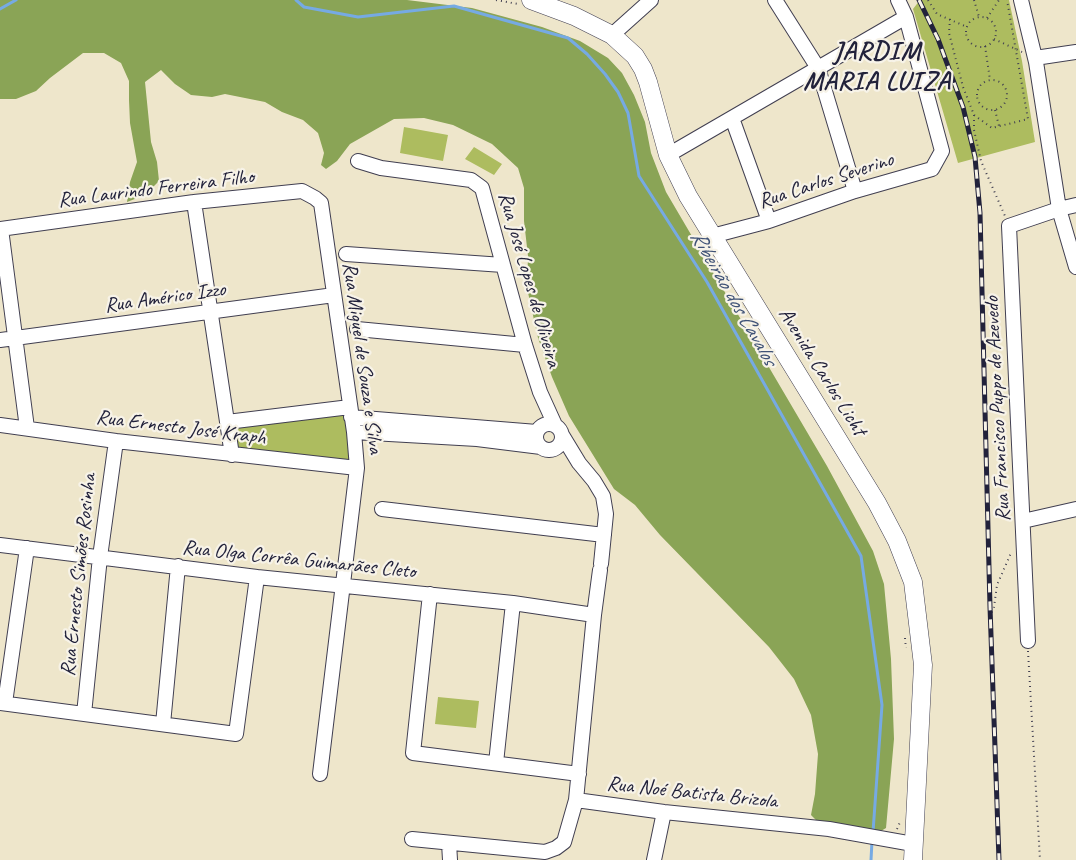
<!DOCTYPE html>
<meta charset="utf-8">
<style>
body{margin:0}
canvas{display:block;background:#eee6cb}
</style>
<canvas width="1076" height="860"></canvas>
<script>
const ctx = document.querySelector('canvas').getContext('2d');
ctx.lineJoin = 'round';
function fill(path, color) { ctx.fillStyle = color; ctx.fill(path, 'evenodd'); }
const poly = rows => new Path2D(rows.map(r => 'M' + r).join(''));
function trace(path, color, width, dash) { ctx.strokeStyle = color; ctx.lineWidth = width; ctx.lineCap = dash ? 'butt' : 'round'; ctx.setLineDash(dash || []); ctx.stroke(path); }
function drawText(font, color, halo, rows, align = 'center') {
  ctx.font = font + ' Caveat,sans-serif'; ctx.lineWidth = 4.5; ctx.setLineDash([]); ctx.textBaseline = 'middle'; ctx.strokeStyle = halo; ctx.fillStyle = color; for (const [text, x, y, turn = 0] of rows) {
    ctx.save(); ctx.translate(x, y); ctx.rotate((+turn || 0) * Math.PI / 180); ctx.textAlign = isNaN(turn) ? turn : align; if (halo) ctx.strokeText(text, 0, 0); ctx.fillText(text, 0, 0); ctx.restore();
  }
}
const green = poly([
 [920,0,1009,0,1022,61,1035,142,958,163,913,9],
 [404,127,448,135,443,161,400,153],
 [474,147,502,164,494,175,465,159],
 [350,407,357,468,232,455,227,422],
 [438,697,479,701,476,728,435,724]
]);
const forest = poly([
 [0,0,407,0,472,8,542,27,580,41,608,58,622,73,634,95,645,122,651,153,666,192,827,466,873,551,884,584,891,659,894,739,886,828,881,831,816,820,811,815,815,794,818,754,811,715,794,679,769,647,660,535,635,505,614,489,569,416,552,377,538,338,527,288,528,256,524,221,524,188,518,168,492,144,453,125,424,118,394,119,350,144,337,161,326,169,321,165,324,153,318,133,303,120,282,112,265,102,225,94,212,97,191,95,175,84,161,70,145,82,151,142,157,162,159,181,145,195,127,202,130,182,137,162,130,123,129,100,129,81,121,63,104,53,83,53,50,78,36,91,16,99,0,99]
]);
const stream = poly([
 [296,0,304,7,358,17,454,6,568,38,587,54,605,74,618,92,628,113,639,176,707,282,861,556,882,705,873,832],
 [0,9,16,0],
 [871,860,872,841]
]);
const path = poly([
 [496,0,518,4],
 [928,0,937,14,967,27],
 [974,0,979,17],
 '966 32a15 15 0 1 1 30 0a15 15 0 1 1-30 0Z',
 [987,18,999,0],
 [950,19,949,33,963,87,974,115,992,128,1028,119,1007,0],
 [994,39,1022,52],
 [985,46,990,80],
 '977 95a15 15 0 1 1 30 0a15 15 0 1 1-30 0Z',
 [995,110,999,126],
 [974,115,974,130,981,161,1005,216],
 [990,617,994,607,997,585,1011,553],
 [905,638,906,648],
 [1028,651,1040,860],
 [897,829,901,820]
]);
const minor = poly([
 [775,0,818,68,855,191],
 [1021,0,1036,62,1059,209,1076,267],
 [612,35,651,0],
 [1035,58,1076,52],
 [732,118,769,221],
 [668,155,906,17],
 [358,161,381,168,471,180,482,188,525,345,540,392,555,425],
 [194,202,232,455],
 [0,229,194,202,302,191,315,198,321,203,354,432,357,468,320,774],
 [1,229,27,428],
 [712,236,769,221,855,191,932,169,942,151,906,17,898,0],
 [346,254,503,265],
 [357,329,525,345],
 [0,340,334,295],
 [351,417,537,432],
 [227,422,350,407],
 '536 437a13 13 0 1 1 26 0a13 13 0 1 1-26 0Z',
 [0,425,116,441,357,468],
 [354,432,477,439,541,447],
 [562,435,579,463,594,481,603,496,606,514,601,564],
 [382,509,604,535],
 [1023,521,1076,509],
 [0,545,257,577,513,603,594,615],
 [600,570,594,615,576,800,664,812,829,829,913,844],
 [430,594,413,753,579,774],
 [1028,641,1009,226,1059,209,1076,205],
 [0,703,236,734,257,577],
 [5,703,27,548],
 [84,714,100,557,116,441],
 [163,724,178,566],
 [496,763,513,603],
 [412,839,545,852,556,848,564,842,576,800],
 [449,843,450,860],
 [654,860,664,812]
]);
const major = poly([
 [531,0,574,16,612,35,635,56,643,69,648,82,668,155,688,196,877,503,897,541,913,582,923,665,913,860]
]);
const rail = poly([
 [919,0,938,39,963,107,975,157,980,213,990,607,999,860]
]);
const streetNames = [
 ["Rua Carlos Severino",826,181,-18],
 ["Rua Laurindo Ferreira Filho",156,189,-7],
 ["Rua José Lopes de Oliveira",529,280,74],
 ["Rua Américo Izzo",165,298,-8],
 ["Rua Miguel de Souza e Silva",362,358,82],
 ["Avenida Carlos Licht",822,372,58],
 ["Rua Francisco Puppo de Azevedo",998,409,-93],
 ["Rua Ernesto José Kraph",181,428,7],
 ["Rua Olga Corrêa Guimarães Cleto",299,560,6],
 ["Rua Ernesto Simões Rosinha",79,575,-84],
 ["Rua Noé Batista Brizola",692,793,6]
];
const waterNames = [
 ["Ribeirão dos Cavalos",733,298,60]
];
const districtNames = [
 ["JARDIM",877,52],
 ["MARIA LUIZA",877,82]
];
fill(green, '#adbc5f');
fill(forest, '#8aa456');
trace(stream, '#76aae3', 3);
trace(minor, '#413f51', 16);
trace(major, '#413f51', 19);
trace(path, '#413f51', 2, [1, 4]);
trace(minor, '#fff', 14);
trace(major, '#fff', 18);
trace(rail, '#22223b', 5);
trace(rail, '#f7f3e8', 3, [9]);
drawText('21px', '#22223b', '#f7f3e8', streetNames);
drawText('italic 22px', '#3f5276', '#f7f3e8', waterNames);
ctx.letterSpacing = '1px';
drawText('bold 26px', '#22223b', '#f7f3e8', districtNames);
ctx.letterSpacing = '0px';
</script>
